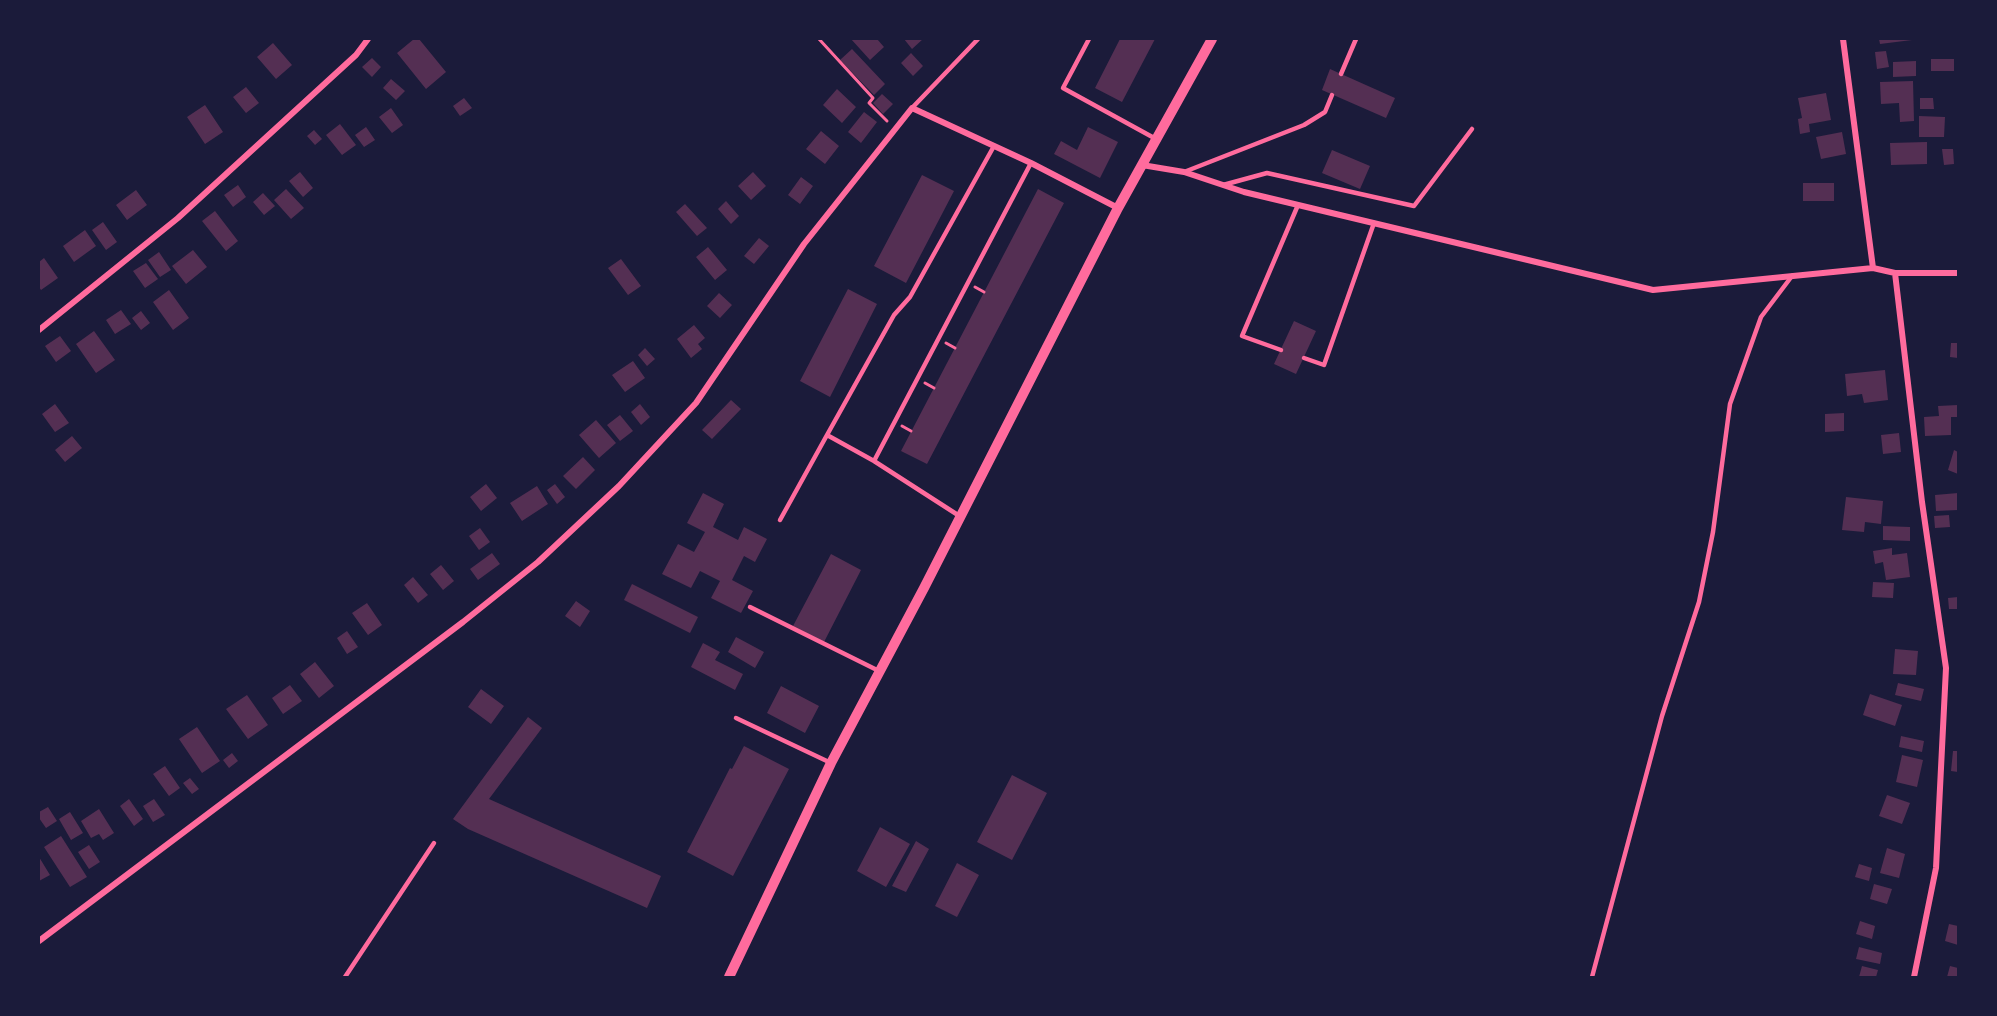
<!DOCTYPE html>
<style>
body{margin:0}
#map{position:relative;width:1997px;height:1016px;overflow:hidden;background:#1b1b3a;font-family:"Work Sans",sans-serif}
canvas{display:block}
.frame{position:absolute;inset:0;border:40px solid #1b1b3a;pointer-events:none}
</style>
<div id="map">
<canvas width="1997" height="1016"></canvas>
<div class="frame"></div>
</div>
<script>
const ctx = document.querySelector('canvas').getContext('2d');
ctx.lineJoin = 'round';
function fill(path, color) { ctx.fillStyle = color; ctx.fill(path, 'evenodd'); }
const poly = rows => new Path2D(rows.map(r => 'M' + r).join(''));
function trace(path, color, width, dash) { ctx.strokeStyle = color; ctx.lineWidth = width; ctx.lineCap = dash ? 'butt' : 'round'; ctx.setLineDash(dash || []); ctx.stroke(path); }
const building = poly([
 [414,39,419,39,446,72,426,89,397,53],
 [851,39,877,39,884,47,870,60],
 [904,39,923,39,912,49],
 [1120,39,1155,39,1122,102,1095,88],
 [1879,39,1912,39,1912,40,1880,44],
 [273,43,292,65,276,79,257,57],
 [852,49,885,84,874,95,840,60],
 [1886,51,1889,67,1877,69,1875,52],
 [911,53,923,66,913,76,901,63],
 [372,58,381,67,372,77,362,67],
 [1931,59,1954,59,1954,71,1931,71],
 [1916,61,1916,76,1893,77,1893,62],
 [1330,69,1395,98,1386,118,1322,90],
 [391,79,405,91,396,100,383,88],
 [1913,81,1914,121,1900,122,1899,103,1881,104,1880,82],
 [246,87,259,103,246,113,233,97],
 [837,89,856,107,842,123,823,105],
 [1826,93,1831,120,1809,124,1810,132,1800,134,1798,119,1802,118,1798,98],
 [882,94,893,104,883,114,873,103],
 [464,98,472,108,460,116,453,106],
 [1920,98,1933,98,1934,109,1920,109],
 [205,105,223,132,205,144,187,117],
 [391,108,403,125,392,133,379,117],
 [864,112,877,122,861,143,848,132],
 [1919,116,1945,117,1944,137,1919,137],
 [340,124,356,145,342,155,326,135],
 [366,127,375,140,364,147,355,135],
 [1088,127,1118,142,1100,178,1054,154,1061,141,1077,150],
 [314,130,322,139,315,145,307,136],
 [821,131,839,146,825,164,806,149],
 [1842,132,1846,154,1821,159,1816,137],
 [1927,142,1927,164,1891,165,1890,143],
 [1942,149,1953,149,1954,164,1944,165],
 [1332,150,1370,166,1360,189,1322,173],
 [300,172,313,188,303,197,289,181],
 [753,172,766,186,751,200,738,186],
 [922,175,954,191,906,283,874,266],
 [801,177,813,186,800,204,788,195],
 [1803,183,1834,183,1834,201,1803,201],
 [238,185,246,197,233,207,224,195],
 [286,189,304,208,291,219,274,200],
 [1038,189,1064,203,927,464,901,451],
 [136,190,147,205,127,220,116,205],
 [263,193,275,206,264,215,253,202],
 [726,201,739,216,731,224,718,209],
 [685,204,707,228,697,236,676,212],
 [215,211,238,241,226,251,202,221],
 [103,222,117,242,106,250,92,230],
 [85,230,96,246,74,262,63,246],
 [759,238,769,246,754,264,744,256],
 [708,247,727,270,715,280,696,257],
 [193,250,207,267,186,284,172,266],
 [159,252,171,270,160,277,148,260],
 [44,258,58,278,41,290,39,287,39,262],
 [621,259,641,286,628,295,608,268],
 [146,263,158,279,145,288,133,271],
 [848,289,877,304,830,397,800,381],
 [169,290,189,318,173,330,153,302],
 [719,293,732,305,720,318,707,306],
 [121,310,131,324,115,334,106,320],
 [141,311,150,323,141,330,132,318],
 [1294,321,1316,331,1296,374,1274,364],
 [694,325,705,338,698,344,702,349,691,358,677,339],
 [94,331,115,360,96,373,76,344],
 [60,336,71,351,56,362,45,346],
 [1951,343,1958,343,1958,358,1950,357],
 [645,348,655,359,647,366,638,355],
 [633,361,645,378,625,392,612,375],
 [1885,370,1888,400,1864,403,1862,394,1847,396,1845,374],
 [731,400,741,409,712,439,702,430],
 [55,404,69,423,55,432,42,414],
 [640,404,650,417,641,425,631,412],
 [1958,405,1958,417,1951,417,1951,435,1925,436,1924,417,1939,416,1938,406],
 [1844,413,1844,431,1825,432,1825,414],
 [620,415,633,431,620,441,607,425],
 [596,420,616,443,599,458,579,435],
 [1899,433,1901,452,1883,454,1881,435],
 [72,436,82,448,65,462,55,450],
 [1954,450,1958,452,1958,474,1948,470],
 [583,457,595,470,576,489,563,476],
 [486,484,497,498,481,511,470,497],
 [555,484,565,497,557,504,547,490],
 [537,486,548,504,522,521,510,503],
 [703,493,724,504,713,527,738,540,744,527,767,539,755,562,744,556,732,580,753,591,741,613,711,598,720,581,700,571,691,588,662,574,678,544,694,552,705,532,687,523],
 [1958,493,1958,510,1936,511,1935,495],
 [1846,497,1883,501,1881,524,1865,522,1864,532,1842,530],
 [1949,515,1950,527,1935,528,1934,516],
 [1883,526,1910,527,1910,541,1883,540],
 [480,528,490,542,479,550,469,536],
 [1892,548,1892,555,1907,553,1910,577,1886,580,1883,562,1875,564,1873,551],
 [492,553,500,564,478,580,470,569],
 [831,554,861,570,824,642,793,626],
 [441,565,454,581,443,590,430,574],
 [413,577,428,595,418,603,404,585],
 [1873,582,1894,583,1893,598,1872,597],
 [632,584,698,617,690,633,624,600],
 [1958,597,1958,609,1949,609,1948,598],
 [576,601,590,611,580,627,565,616],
 [367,603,382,625,368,635,352,613],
 [347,631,358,647,347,654,337,638],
 [736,637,764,652,755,668,728,652],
 [703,643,720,652,715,660,743,674,735,690,691,667],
 [1895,649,1918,651,1916,675,1893,674],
 [315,662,334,686,319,698,300,674],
 [1898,683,1924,689,1921,701,1895,695],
 [290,685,302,701,283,714,272,698],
 [781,686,819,706,805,733,767,713],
 [481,689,504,706,491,724,468,707],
 [1870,694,1902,705,1895,726,1863,715],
 [247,695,268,725,248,739,226,709],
 [528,717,542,728,489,799,661,876,647,908,468,829,453,819],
 [197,727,220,761,202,773,179,739],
 [1901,736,1924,741,1922,752,1899,747],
 [744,746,789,769,733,876,687,852,730,768,732,769],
 [1953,751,1958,751,1958,772,1951,771],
 [232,753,238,761,229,768,223,760],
 [1902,755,1923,760,1917,787,1896,782],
 [165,766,180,788,169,796,153,774],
 [1012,775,1047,793,1012,860,977,842],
 [190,778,199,789,192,794,183,783],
 [1887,795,1910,803,1902,824,1879,816],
 [129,799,143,819,134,826,120,806],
 [154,799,165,815,153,822,143,806],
 [48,807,57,821,46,828,39,818,39,812],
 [99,809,114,833,103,840,99,834,91,838,81,821],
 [70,812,83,833,71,840,59,819],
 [880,827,910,844,886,887,857,871],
 [61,836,87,877,70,887,44,847],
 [916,841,929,849,906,892,892,886],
 [89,845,100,862,89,869,78,852],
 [1887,848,1905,854,1899,878,1880,873],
 [39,857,50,875,39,881],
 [957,863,979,875,957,917,935,906],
 [1859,864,1872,868,1869,881,1855,877],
 [1874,884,1892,889,1887,904,1870,899],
 [1860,921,1875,926,1872,939,1856,934],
 [1949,924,1958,926,1958,945,1945,941],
 [1859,947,1882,953,1880,964,1856,959],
 [1862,966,1878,970,1876,977,1859,977],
 [1950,966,1958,968,1958,977,1947,977]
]);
const path = poly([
 [819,39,873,98,869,103,887,121],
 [975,287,984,292],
 [946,343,955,348],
 [925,383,934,388],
 [902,426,911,431]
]);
const service = poly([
 [1089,39,1063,88,1156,139],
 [1341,74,1356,39],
 [912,108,978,39],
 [1184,172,1304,125,1325,112,1332,95],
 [1223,185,1267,173,1414,206,1472,129],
 [1281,350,1242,336,1298,205],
 [1304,358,1324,365,1374,223],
 [874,461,1031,163],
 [961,517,874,461,827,435,894,315,910,297,994,146],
 [780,520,827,435],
 [750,607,879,671],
 [736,718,831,763],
 [345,977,434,843],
 [1592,977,1662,716,1699,602,1713,532,1730,404,1761,317,1792,276]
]);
const minor = poly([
 [1843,39,1873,268],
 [1142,165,1184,172,1244,192,1653,290,1873,268,1895,273,1958,273],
 [1895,273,1922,502,1946,668,1936,868,1914,977],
 [39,330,178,218,356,55,368,39],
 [39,941,463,622,538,562,619,486,696,403,804,244,912,108,1031,163,1118,208]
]);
const tertiary = poly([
 [729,977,831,763,924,588,1118,208,1212,39]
]);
fill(building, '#542f53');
trace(path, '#ff6b9d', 3);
trace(service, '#ff6b9d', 4.5);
trace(minor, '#ff6b9d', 6);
trace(tertiary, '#ff6b9d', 10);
</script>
